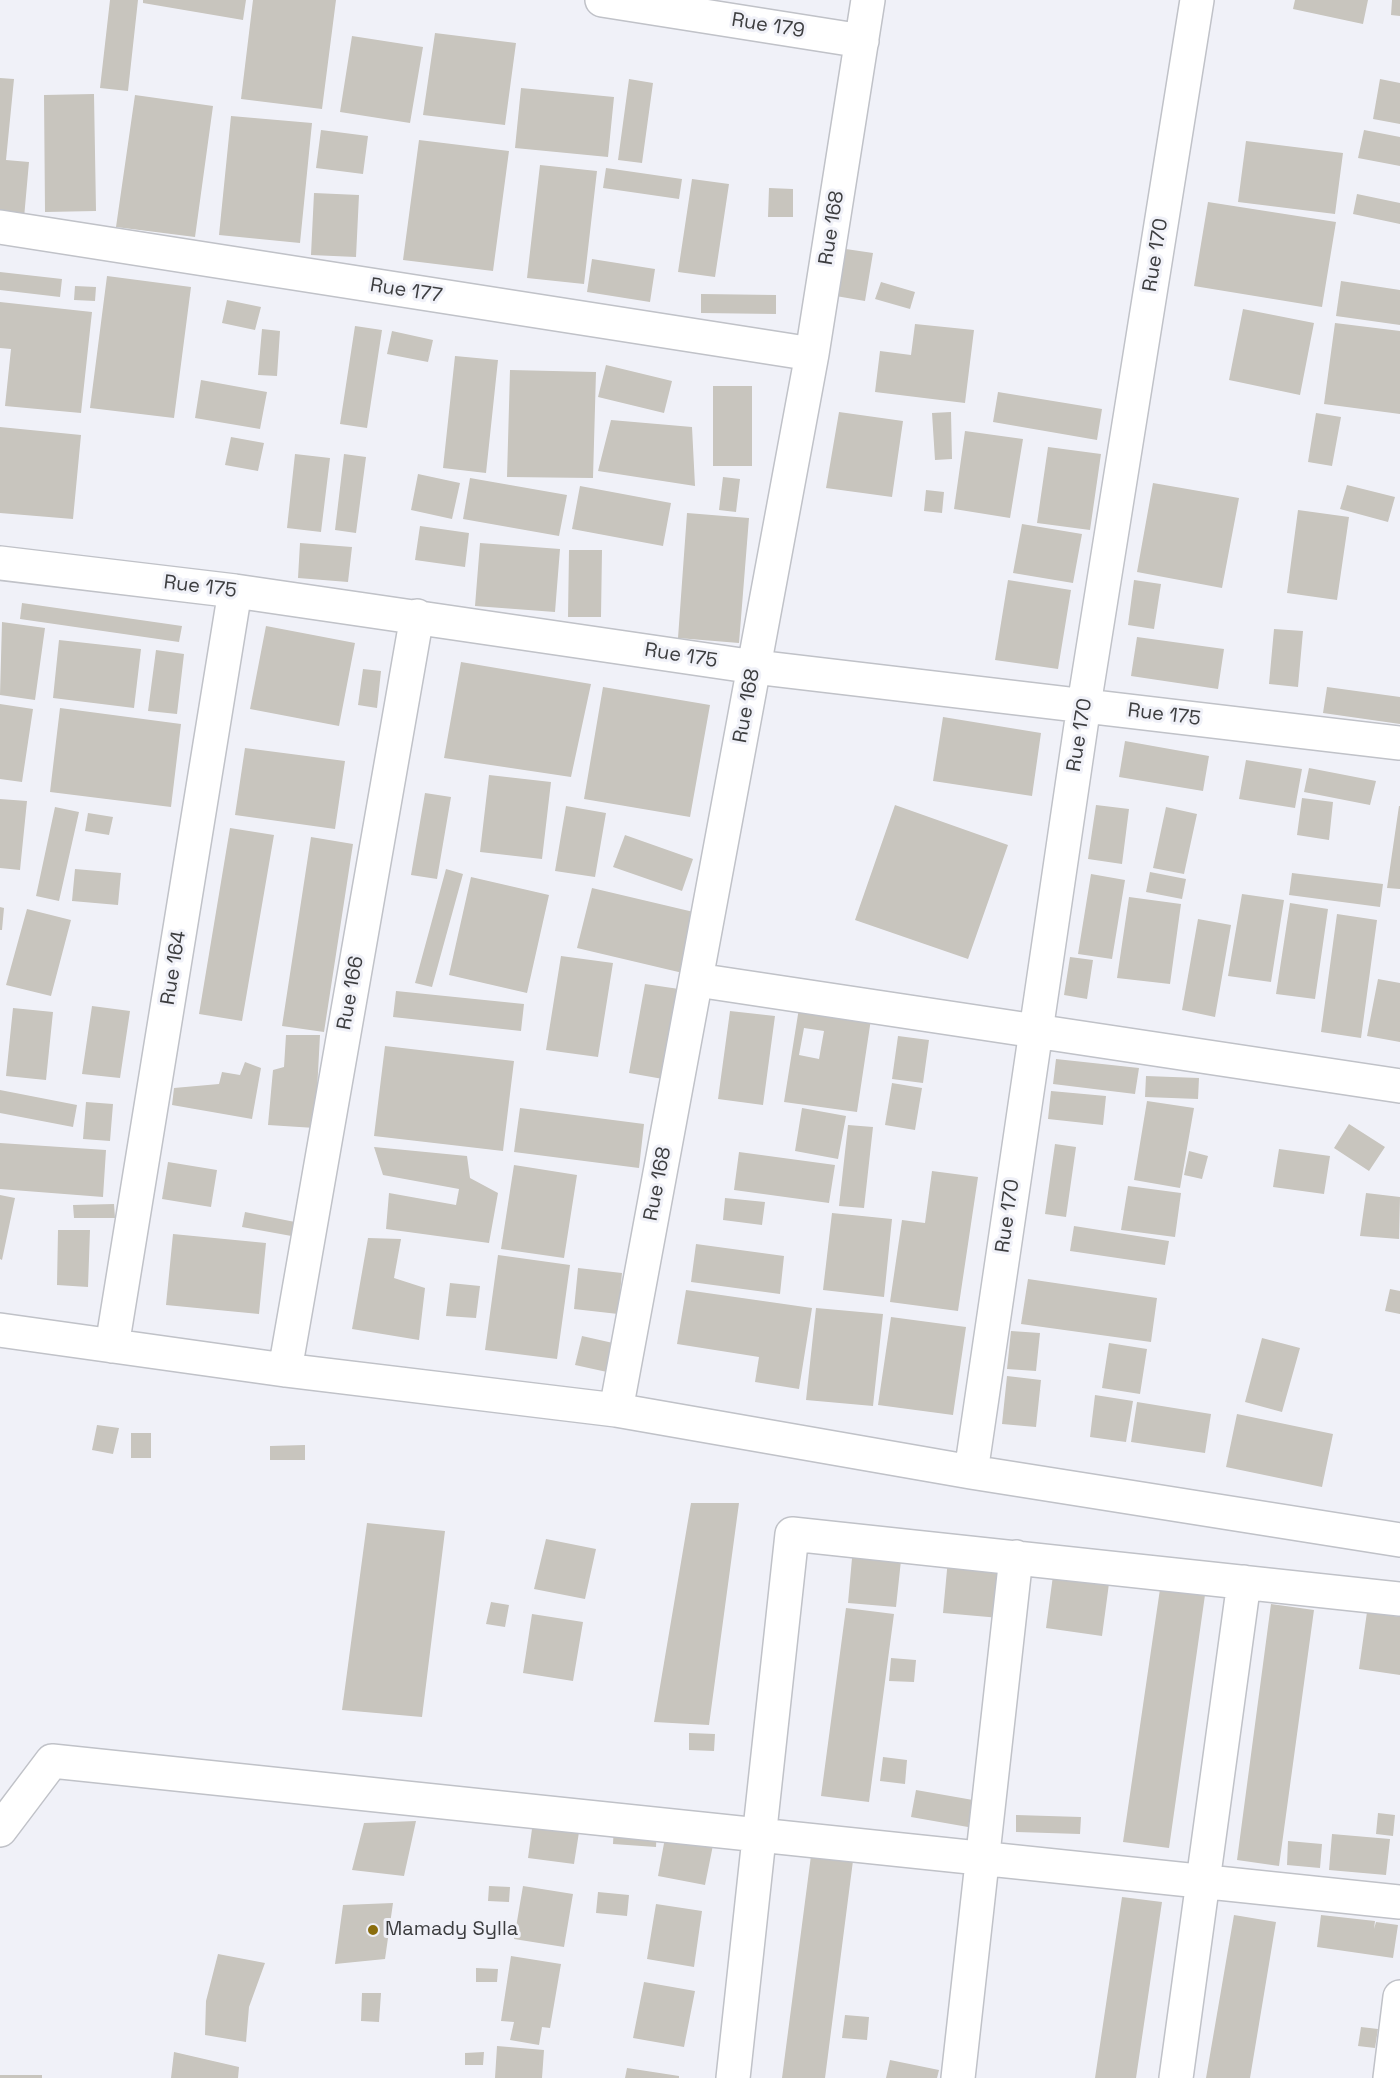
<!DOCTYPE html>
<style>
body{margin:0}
canvas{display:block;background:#f0f1f8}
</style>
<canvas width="1400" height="2078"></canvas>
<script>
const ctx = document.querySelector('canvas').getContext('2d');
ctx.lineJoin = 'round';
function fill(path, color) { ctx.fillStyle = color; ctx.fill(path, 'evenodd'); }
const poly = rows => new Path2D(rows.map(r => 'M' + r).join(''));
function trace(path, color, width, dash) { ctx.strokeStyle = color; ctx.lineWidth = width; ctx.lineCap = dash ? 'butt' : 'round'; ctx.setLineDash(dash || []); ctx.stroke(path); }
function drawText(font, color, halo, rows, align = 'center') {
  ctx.font = font + ' "Space Grotesk",sans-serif'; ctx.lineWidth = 6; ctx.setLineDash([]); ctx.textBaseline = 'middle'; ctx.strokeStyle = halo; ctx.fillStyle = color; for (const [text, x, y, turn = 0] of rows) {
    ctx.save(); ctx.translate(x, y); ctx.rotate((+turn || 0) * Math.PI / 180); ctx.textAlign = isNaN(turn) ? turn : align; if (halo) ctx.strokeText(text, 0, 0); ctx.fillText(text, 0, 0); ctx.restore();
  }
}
const building = poly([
 [110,0,138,0,128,91,100,88],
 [143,0,246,0,243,20,143,3],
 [253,0,336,0,322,109,241,99],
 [1295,0,1368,0,1363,24,1293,9],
 [1392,0,1400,0,1400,16,1391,15],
 [435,33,516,43,505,125,423,115],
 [352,36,423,47,410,123,340,112],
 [0,78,14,79,6,160,29,162,24,218,0,216],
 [629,79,653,83,642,163,618,160],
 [1380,79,1400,83,1400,124,1373,119],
 [521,88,614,97,608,157,515,148],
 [94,94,96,211,45,212,44,95],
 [135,95,213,106,195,237,116,227],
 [231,116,312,123,300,243,219,235],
 [321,130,368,136,363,174,316,168],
 [1364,130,1400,137,1400,166,1358,158],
 [419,140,509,151,493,271,403,260],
 [1246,141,1343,153,1335,214,1238,202],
 [540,165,597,171,584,284,527,278],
 [606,168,682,179,679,199,603,188],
 [692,179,729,184,715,277,678,272],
 [769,188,793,189,793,217,768,217],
 [314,193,359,195,356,257,311,255],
 [1357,194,1400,203,1400,224,1353,214],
 [1208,202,1336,222,1322,307,1194,286],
 [839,248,873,253,865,301,830,295],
 [592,259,655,269,650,302,587,292],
 [0,272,62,279,60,297,0,290],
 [107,276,191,287,174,418,90,408],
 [1341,281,1400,290,1400,325,1336,316],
 [881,282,915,292,910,309,875,299],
 [75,286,96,287,95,301,74,300],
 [701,294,776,295,776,314,701,313],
 [227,300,261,307,255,330,222,323],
 [0,302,92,312,81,413,5,406,11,349,0,348],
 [1243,309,1314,323,1300,395,1229,380],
 [1335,323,1400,331,1400,414,1324,404],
 [915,324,974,330,965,403,875,392,880,351,911,355],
 [355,326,382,330,367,428,340,424],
 [262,329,280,331,277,376,258,375],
 [392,331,433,340,428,362,387,354],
 [455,356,498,360,486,473,443,468],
 [606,365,672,381,664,413,598,397],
 [510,370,596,372,593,478,507,477],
 [201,380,267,392,260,429,195,418],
 [713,386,752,386,752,466,713,466],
 [998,392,1102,409,1097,440,993,422],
 [839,412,903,421,892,497,826,488],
 [951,412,952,459,935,460,932,413],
 [1316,413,1341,417,1332,466,1308,462],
 [611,420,692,427,695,486,598,471],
 [0,427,81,435,73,519,0,513],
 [965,431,1023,439,1010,518,954,509],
 [231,437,264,443,258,471,225,465],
 [1048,447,1101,454,1090,530,1037,523],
 [295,454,330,458,321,532,287,528],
 [344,454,366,457,356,533,335,530],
 [418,474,460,483,452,519,411,510],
 [723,477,740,479,736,512,719,510],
 [470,478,567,495,559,536,463,519],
 [1153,483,1239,498,1222,588,1137,572],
 [1347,485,1395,497,1388,522,1340,509],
 [580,486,671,503,663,546,572,529],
 [926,490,944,492,942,513,924,511],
 [1298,510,1349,517,1337,600,1287,593],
 [687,513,749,518,739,643,678,638],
 [1022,524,1082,534,1073,583,1013,573],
 [420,526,469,533,465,567,415,560],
 [300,543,352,547,348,582,298,578],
 [480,543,560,549,555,612,475,606],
 [569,550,602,550,601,617,568,617],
 [1008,580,1071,590,1058,669,995,660],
 [1134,580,1161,584,1154,629,1128,625],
 [22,603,182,626,179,642,20,619],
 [2,622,45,628,35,700,0,695],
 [266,626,355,643,339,726,250,709],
 [1274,629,1303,631,1298,687,1269,684],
 [1137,637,1224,649,1218,689,1131,676],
 [59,640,141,649,134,708,53,698],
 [156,650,184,654,177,714,148,711],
 [461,662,591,684,571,777,444,758],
 [363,669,381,671,377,708,358,705],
 [603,687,710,705,690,817,584,799],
 [1327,687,1400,697,1400,724,1323,713],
 [0,704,33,709,22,782,0,779],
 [60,708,181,724,171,807,50,792],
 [943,717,1041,733,1032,796,933,781],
 [1125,741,1209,756,1203,791,1119,777],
 [245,748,345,761,335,829,235,815],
 [1246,760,1302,769,1295,808,1239,799],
 [1309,768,1376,781,1370,805,1304,792],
 [489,775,551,782,542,859,480,852],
 [425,793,451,797,437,879,411,875],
 [1302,798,1333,802,1329,840,1297,835],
 [0,799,27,801,20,870,0,868],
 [895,805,1008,845,968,959,855,920],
 [1096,805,1129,809,1122,864,1088,859],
 [566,806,606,813,595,877,555,871],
 [1399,806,1400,806,1400,889,1387,888],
 [55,807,79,812,59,901,36,896],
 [1166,807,1197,814,1184,874,1153,868],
 [88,813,113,817,109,835,85,831],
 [230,828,274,835,242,1021,199,1014],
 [625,835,693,859,682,891,613,867],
 [311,837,353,844,324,1032,282,1026],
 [75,869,121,873,118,905,72,901],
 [446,869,463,874,432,987,415,983],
 [1150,872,1186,879,1182,899,1146,892],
 [1292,873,1383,884,1380,907,1289,895],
 [1091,874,1125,880,1112,959,1078,954],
 [471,877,549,895,527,993,449,975],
 [592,888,702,914,687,974,577,948],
 [1242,894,1284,900,1271,982,1228,976],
 [1129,897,1181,904,1170,984,1117,978],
 [1290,903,1328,909,1315,999,1276,994],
 [0,907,4,908,2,930,0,930],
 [27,909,71,920,51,996,6,985],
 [1337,914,1377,920,1361,1038,1321,1032],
 [1198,919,1231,925,1215,1017,1182,1010],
 [561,956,613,963,598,1057,546,1050],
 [1070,957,1093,960,1087,999,1064,995],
 [1378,979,1400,983,1400,1042,1367,1036],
 [645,984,679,989,663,1079,629,1073],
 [396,991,524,1004,521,1031,393,1017],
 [92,1006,130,1011,120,1078,82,1074],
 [13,1008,53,1012,46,1080,6,1076],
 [799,1008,871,1019,857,1112,784,1102],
 [804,1028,824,1031,819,1059,799,1055],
 [730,1011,775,1016,763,1105,718,1099],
 [286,1035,320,1035,315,1128,268,1125,273,1070,284,1067],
 [898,1036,929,1040,923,1083,892,1079],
 [385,1046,514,1061,503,1151,374,1136],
 [1056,1059,1139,1068,1135,1094,1053,1084],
 [245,1062,261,1068,252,1119,172,1105,174,1088,219,1084,222,1072,240,1075],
 [1146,1076,1199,1078,1198,1099,1145,1097],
 [892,1083,922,1088,915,1130,885,1125],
 [0,1090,77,1105,73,1127,0,1113],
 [1051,1091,1106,1096,1103,1125,1048,1119],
 [1147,1101,1194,1108,1180,1188,1134,1180],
 [86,1102,113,1104,110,1141,83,1139],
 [520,1108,644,1124,639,1168,514,1152],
 [802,1108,846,1116,838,1159,795,1151],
 [1349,1124,1385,1147,1369,1171,1334,1148],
 [848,1125,873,1127,864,1208,839,1206],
 [0,1143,106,1150,103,1197,0,1189],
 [1055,1144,1076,1147,1066,1217,1045,1214],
 [374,1147,467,1156,470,1178,498,1193,489,1243,386,1229,389,1193,456,1205,459,1189,383,1175],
 [1279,1149,1330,1156,1324,1194,1273,1187],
 [1189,1151,1208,1156,1202,1179,1184,1175],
 [739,1152,835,1165,829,1203,734,1190],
 [168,1162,217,1170,211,1207,162,1199],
 [514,1165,577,1175,564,1258,501,1249],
 [932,1171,978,1177,958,1311,890,1302,902,1220,925,1223],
 [1128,1186,1181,1193,1175,1237,1121,1230],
 [1366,1193,1400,1197,1399,1239,1360,1236],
 [0,1195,15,1198,2,1260,0,1259],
 [725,1198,765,1202,762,1225,723,1220],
 [114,1204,115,1218,74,1218,73,1205],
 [245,1212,300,1223,297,1237,242,1227],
 [832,1213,892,1219,884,1297,823,1290],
 [1074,1226,1169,1241,1165,1265,1070,1251],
 [58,1230,90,1230,88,1287,57,1285],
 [173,1234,266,1243,259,1314,166,1305],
 [368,1238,401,1239,394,1278,425,1288,419,1340,352,1329],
 [696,1244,784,1256,780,1294,691,1282],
 [498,1255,570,1265,557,1359,485,1350],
 [578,1268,622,1273,618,1314,574,1309],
 [1028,1279,1157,1298,1151,1342,1021,1324],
 [450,1283,480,1286,476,1318,446,1316],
 [1390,1289,1400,1291,1400,1314,1385,1311],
 [686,1290,812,1308,799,1389,755,1382,759,1357,677,1344],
 [816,1308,883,1314,873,1406,806,1400],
 [891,1317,966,1327,953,1415,878,1405],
 [1011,1331,1040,1333,1036,1371,1007,1369],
 [582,1336,613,1343,607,1372,575,1365],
 [1262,1338,1300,1348,1282,1412,1245,1402],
 [1109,1343,1147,1349,1140,1394,1102,1388],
 [1007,1376,1041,1380,1036,1427,1002,1424],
 [1095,1395,1133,1401,1126,1442,1090,1437],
 [1137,1402,1211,1414,1205,1453,1131,1442],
 [1237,1414,1333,1434,1322,1487,1226,1467],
 [97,1425,119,1428,113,1454,92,1450],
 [131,1433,151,1433,151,1458,131,1458],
 [305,1445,305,1460,270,1460,270,1446],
 [691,1503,739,1503,709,1725,654,1722],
 [367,1523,445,1531,422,1717,342,1710],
 [546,1539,596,1549,585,1599,534,1589],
 [853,1547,902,1551,896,1607,848,1603],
 [948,1559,1005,1563,1000,1618,943,1613],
 [1054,1568,1110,1576,1102,1636,1046,1628],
 [1160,1589,1205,1595,1169,1848,1123,1842],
 [491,1602,509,1605,505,1627,486,1624],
 [1271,1604,1314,1610,1279,1866,1237,1860],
 [846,1608,894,1614,869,1802,821,1796],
 [1367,1612,1400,1617,1400,1675,1359,1669],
 [532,1614,583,1622,573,1681,523,1673],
 [891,1658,916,1660,914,1682,889,1681],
 [689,1733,715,1734,714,1751,689,1750],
 [883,1757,907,1760,905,1784,880,1781],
 [916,1790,973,1800,968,1827,911,1817],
 [535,1807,582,1813,574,1864,528,1858],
 [1378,1813,1395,1815,1393,1836,1376,1834],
 [1016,1815,1081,1817,1080,1834,1016,1832],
 [416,1821,404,1876,352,1870,364,1823],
 [614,1824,657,1827,656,1847,613,1844],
 [667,1827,715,1835,705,1885,658,1876],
 [1332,1834,1390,1839,1386,1875,1329,1870],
 [1288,1841,1322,1844,1320,1868,1287,1865],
 [812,1848,854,1853,825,2078,782,2078],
 [489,1886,510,1887,509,1902,488,1901],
 [523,1886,573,1894,564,1947,514,1939],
 [598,1892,629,1895,627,1916,596,1913],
 [1122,1897,1162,1902,1136,2078,1095,2078],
 [393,1903,385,1959,335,1964,343,1905],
 [656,1904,702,1911,694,1967,647,1959],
 [1234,1915,1276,1922,1250,2078,1206,2078],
 [1321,1915,1375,1921,1374,1929,1376,1922,1398,1925,1393,1958,1317,1947],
 [218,1954,265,1963,249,2007,246,2042,205,2035,206,2001],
 [511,1956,561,1964,550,2028,542,2027,539,2045,510,2040,514,2022,501,2021],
 [476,1968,498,1969,497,1982,476,1982],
 [644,1982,695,1991,684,2047,633,2038],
 [362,1993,381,1993,379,2022,361,2021],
 [845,2015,869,2017,867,2040,842,2038],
 [1361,2027,1378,2029,1375,2048,1358,2046],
 [497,2046,544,2050,542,2078,495,2078],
 [174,2052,239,2067,238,2078,171,2078],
 [484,2052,483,2065,465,2065,465,2053],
 [890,2060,939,2070,937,2078,886,2078],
 [627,2068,679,2076,679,2078,625,2078],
 [0,2075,42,2075,42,2078,0,2078]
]);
const minor = poly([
 [602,0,862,41],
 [0,227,812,354],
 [0,563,235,591,755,667,1400,743],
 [697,980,1400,1086],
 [0,1330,285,1370,616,1410,971,1472,1400,1540],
 [112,1346,235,591],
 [285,1370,417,616],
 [616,1410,812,354,868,0],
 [971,1472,1084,705,1197,0],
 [0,1830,52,1761,1400,1902],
 [733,2078,792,1534,1400,1599],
 [958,2078,1016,1557],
 [1176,2078,1244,1582],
 [1390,2078,1400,1997]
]);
const markers = [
 [373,1930,6,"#8a6d0d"]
];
const streetNames = [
 ["Rue 179",768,26,9],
 ["Rue 168",832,228,-81],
 ["Rue 170",1156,255,-81],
 ["Rue 177",406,291,9],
 ["Rue 175",200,587,7],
 ["Rue 175",681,656,9],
 ["Rue 168",747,706,-80],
 ["Rue 175",1164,715,7],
 ["Rue 170",1080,735,-81],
 ["Rue 164",174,968,-81],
 ["Rue 166",351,993,-80],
 ["Rue 168",658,1184,-79],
 ["Rue 170",1008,1216,-82]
];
const poiNames = [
 ["Mamady Sylla",385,1930]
];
fill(building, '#c8c5be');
trace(minor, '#c0c2c8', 36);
trace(minor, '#fff', 33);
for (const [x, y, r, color] of markers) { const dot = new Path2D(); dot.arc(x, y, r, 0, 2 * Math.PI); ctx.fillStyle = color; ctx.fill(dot); trace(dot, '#f0f1f8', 2); }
drawText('20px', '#3c3d3f', '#f0f1f8', streetNames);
drawText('20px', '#3c3d3f', '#f0f1f8', poiNames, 'left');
</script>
